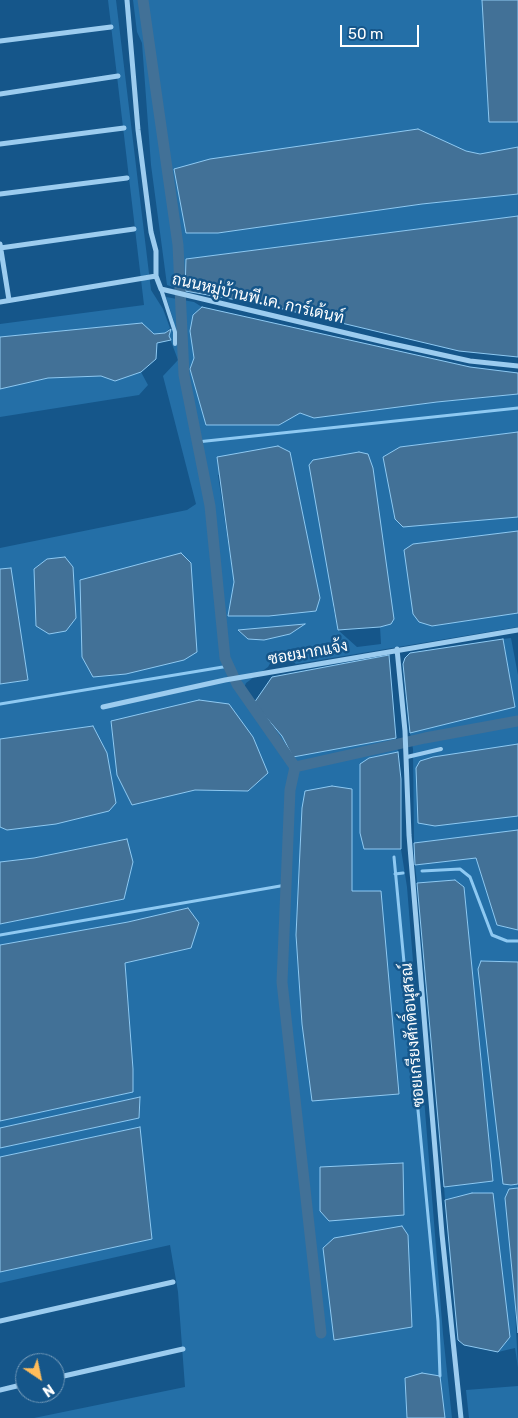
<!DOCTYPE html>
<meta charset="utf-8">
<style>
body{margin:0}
#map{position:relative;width:518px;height:1418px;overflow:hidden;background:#15568a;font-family:Rubik,sans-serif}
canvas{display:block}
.north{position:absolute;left:15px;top:1353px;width:50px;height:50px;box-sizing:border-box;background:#15568a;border:1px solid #739ab9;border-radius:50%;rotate:146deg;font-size:14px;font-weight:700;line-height:20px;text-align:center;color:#fff}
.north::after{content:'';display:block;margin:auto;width:18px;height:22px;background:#ffbc5a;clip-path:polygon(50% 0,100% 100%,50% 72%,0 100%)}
.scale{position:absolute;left:340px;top:25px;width:79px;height:22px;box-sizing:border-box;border:2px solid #fff;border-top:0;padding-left:6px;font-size:15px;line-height:18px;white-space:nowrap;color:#fff;-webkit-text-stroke:4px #15568a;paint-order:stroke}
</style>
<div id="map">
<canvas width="518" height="1418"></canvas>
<div class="north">N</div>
<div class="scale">50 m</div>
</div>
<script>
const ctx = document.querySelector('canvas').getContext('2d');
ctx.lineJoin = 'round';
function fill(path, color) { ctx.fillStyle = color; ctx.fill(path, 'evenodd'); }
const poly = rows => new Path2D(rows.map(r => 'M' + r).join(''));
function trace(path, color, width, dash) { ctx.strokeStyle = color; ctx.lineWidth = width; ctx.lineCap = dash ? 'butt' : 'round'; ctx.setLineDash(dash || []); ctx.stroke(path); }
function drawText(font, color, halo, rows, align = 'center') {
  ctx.font = font + ' Rubik,Sarabun,sans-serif'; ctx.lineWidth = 5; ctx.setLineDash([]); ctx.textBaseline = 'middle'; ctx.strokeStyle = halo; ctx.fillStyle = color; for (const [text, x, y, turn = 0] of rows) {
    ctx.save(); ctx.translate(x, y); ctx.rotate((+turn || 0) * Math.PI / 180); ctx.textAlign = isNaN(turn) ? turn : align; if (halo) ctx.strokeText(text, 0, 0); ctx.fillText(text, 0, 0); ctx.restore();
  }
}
const green = poly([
 [108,0,116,0,151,290,163,309,170,328,165,333,154,334,142,323,0,337,0,324,144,305],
 [133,0,482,0,489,122,518,122,518,147,480,154,466,151,175,169,186,233,218,233,422,204,518,194,518,216,186,259,185,291,167,285,151,165,142,43,137,32],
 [166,297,194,302,202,307,193,315,190,331,194,358,190,369,206,425,279,425,300,413,314,418,437,402,518,394,518,432,400,447,403,527,518,517,518,531,413,544,432,626,518,613,518,627,296,664,287,657,272,660,268,667,246,683,244,688,261,714,282,736,293,757,396,738,398,752,369,758,393,848,401,849,407,887,443,1334,452,1418,445,1418,440,1376,405,1378,407,1418,34,1418,185,1387,178,1292,170,1245,0,1283,0,1272,152,1239,140,1127,0,1157,0,1148,139,1118,140,1097,0,1128,0,1121,133,1092,133,1069,125,963,191,948,188,908,128,922,0,945,0,924,124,899,133,862,126,839,34,858,0,862,0,827,7,830,56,824,109,811,93,726,0,739,0,684,28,680,11,568,0,569,0,548,187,510,196,504,163,376,178,360,169,336,174,322],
 [290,452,320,598,316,611,229,616,234,582,218,475],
 [333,606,391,624,380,627,381,644,357,647,338,630],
 [304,624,290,634,264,640,248,639,238,631],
 [199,700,248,791,195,790,132,805],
 [352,789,352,891,381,892,312,1101,302,1024,296,935,302,808],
 [328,1283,412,1327,334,1340],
 [141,372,148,385,139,395,0,417,0,389,48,378,101,376,115,381],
 [511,638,518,675,518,830,414,843,413,749,410,733,515,707,503,639],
 [476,858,497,925,518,930,518,962,481,961,511,1185,518,1184,518,1188,509,1189,518,1368,515,1348,498,1352,510,1337,472,1193,445,1200,444,1187,493,1181,464,887,455,880,417,883,415,865],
 [518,1386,518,1418,469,1418,466,1390]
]);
const water = poly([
 [482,0,518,0,518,122,489,122,482,0],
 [418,129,466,151,480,154,518,147,518,194,422,204,218,233,186,233,174,169,210,159,418,129],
 [518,216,518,357,459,351,266,305,185,291,186,259,518,216],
 [202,307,470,367,518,373,518,394,437,402,314,418,300,413,279,425,206,425,190,369,194,358,190,331,193,315,202,307],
 [142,323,154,334,165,333,171,329,169,336,171,340,157,343,156,359,141,372,115,381,101,376,48,378,0,389,0,337,142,323],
 [518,432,518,517,403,527,395,519,383,457,400,447,518,432],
 [278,446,290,452,320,598,316,611,269,616,228,616,234,582,217,457,278,446],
 [359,452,368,454,373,468,394,619,391,624,380,627,338,630,309,465,313,460,359,452],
 [518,531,518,613,432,626,419,622,413,614,404,550,413,544,518,531],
 [181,553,191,563,197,652,184,660,126,674,93,677,82,657,80,580,181,553],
 [65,557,73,567,76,618,66,631,49,634,36,626,34,569,47,559,65,557],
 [11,568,28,680,0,684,0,569,11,568],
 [305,624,290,634,264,640,248,639,238,630,305,624],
 [503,639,515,707,410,733,403,664,405,658,410,653,503,639],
 [389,655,396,738,293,757,282,736,254,703,272,677,389,655],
 [199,700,229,704,253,737,268,773,248,791,195,790,132,805,117,775,111,721,199,700],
 [93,726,107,753,116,803,109,811,56,824,7,830,0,827,0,739,93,726],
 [518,744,518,816,435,826,418,823,416,768,420,761,433,757,518,744],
 [398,752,401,779,401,849,364,849,360,833,360,764,369,758,398,752],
 [332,786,352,789,352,891,381,891,399,1094,312,1101,302,1024,296,935,302,808,305,791,332,786],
 [518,830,518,930,497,925,476,858,415,865,414,843,518,830],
 [127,839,133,862,124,899,0,924,0,862,34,858,127,839],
 [455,880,464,887,493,1181,444,1187,417,883,455,880],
 [188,908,199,923,191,948,125,963,133,1069,133,1092,0,1121,0,945,128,922,188,908],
 [481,961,518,962,518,1184,511,1185,503,1184,478,969,481,961],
 [140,1097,139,1118,0,1148,0,1128,140,1097],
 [140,1127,152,1239,0,1272,0,1157,140,1127],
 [403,1163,404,1215,329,1221,320,1211,320,1167,403,1163],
 [518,1188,518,1333,505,1198,509,1189,518,1188],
 [472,1193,493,1193,510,1337,498,1352,464,1345,458,1340,445,1200,472,1193],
 [402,1226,408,1235,412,1327,334,1340,323,1248,334,1238,402,1226],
 [422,1373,440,1376,445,1418,407,1418,405,1378,422,1373]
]);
const stream = poly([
 [197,442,518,408],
 [0,704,229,666],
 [394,857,438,1321,440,1376],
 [422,871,460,869,470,877,492,935,507,941,518,941],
 [395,874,403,873],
 [0,935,286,885]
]);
const canal = poly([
 [143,0,178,245,184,375,210,506,225,658,237,684,295,767],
 [321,1333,282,982,290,790,295,767,425,738,518,721]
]);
const service = poly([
 [161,289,175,332,175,344],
 [407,757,441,749]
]);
const minor = poly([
 [127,0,138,130,151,232,156,251,156,276,161,289,388,343,470,361,518,366],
 [0,41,111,27],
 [0,94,118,76],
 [0,144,124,128],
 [0,194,127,178],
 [0,244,9,300],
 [0,248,134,229],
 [0,302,156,276],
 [397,649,405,731,409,835,442,1234,461,1418],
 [103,707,225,680,518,630],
 [0,1321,173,1282],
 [55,1378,183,1349],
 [0,1390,25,1384]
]);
const streetNames = [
 ["ถนนหมู่บ้านพี.เค. การ์เด้นท์",258,299,13],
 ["ซอยมากแจ้ง",308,653,-10],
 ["ซอยเกรียงศักดิ์อนุสรณ์",413,1035,-95]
];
fill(green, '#246fa7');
fill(water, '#427197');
trace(water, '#8ec9f2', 1);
trace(stream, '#8ec9f2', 3);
trace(canal, '#427197', 11);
trace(service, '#9cccef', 4);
trace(minor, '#9cccef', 5);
drawText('16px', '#fff', '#15568a', streetNames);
</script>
